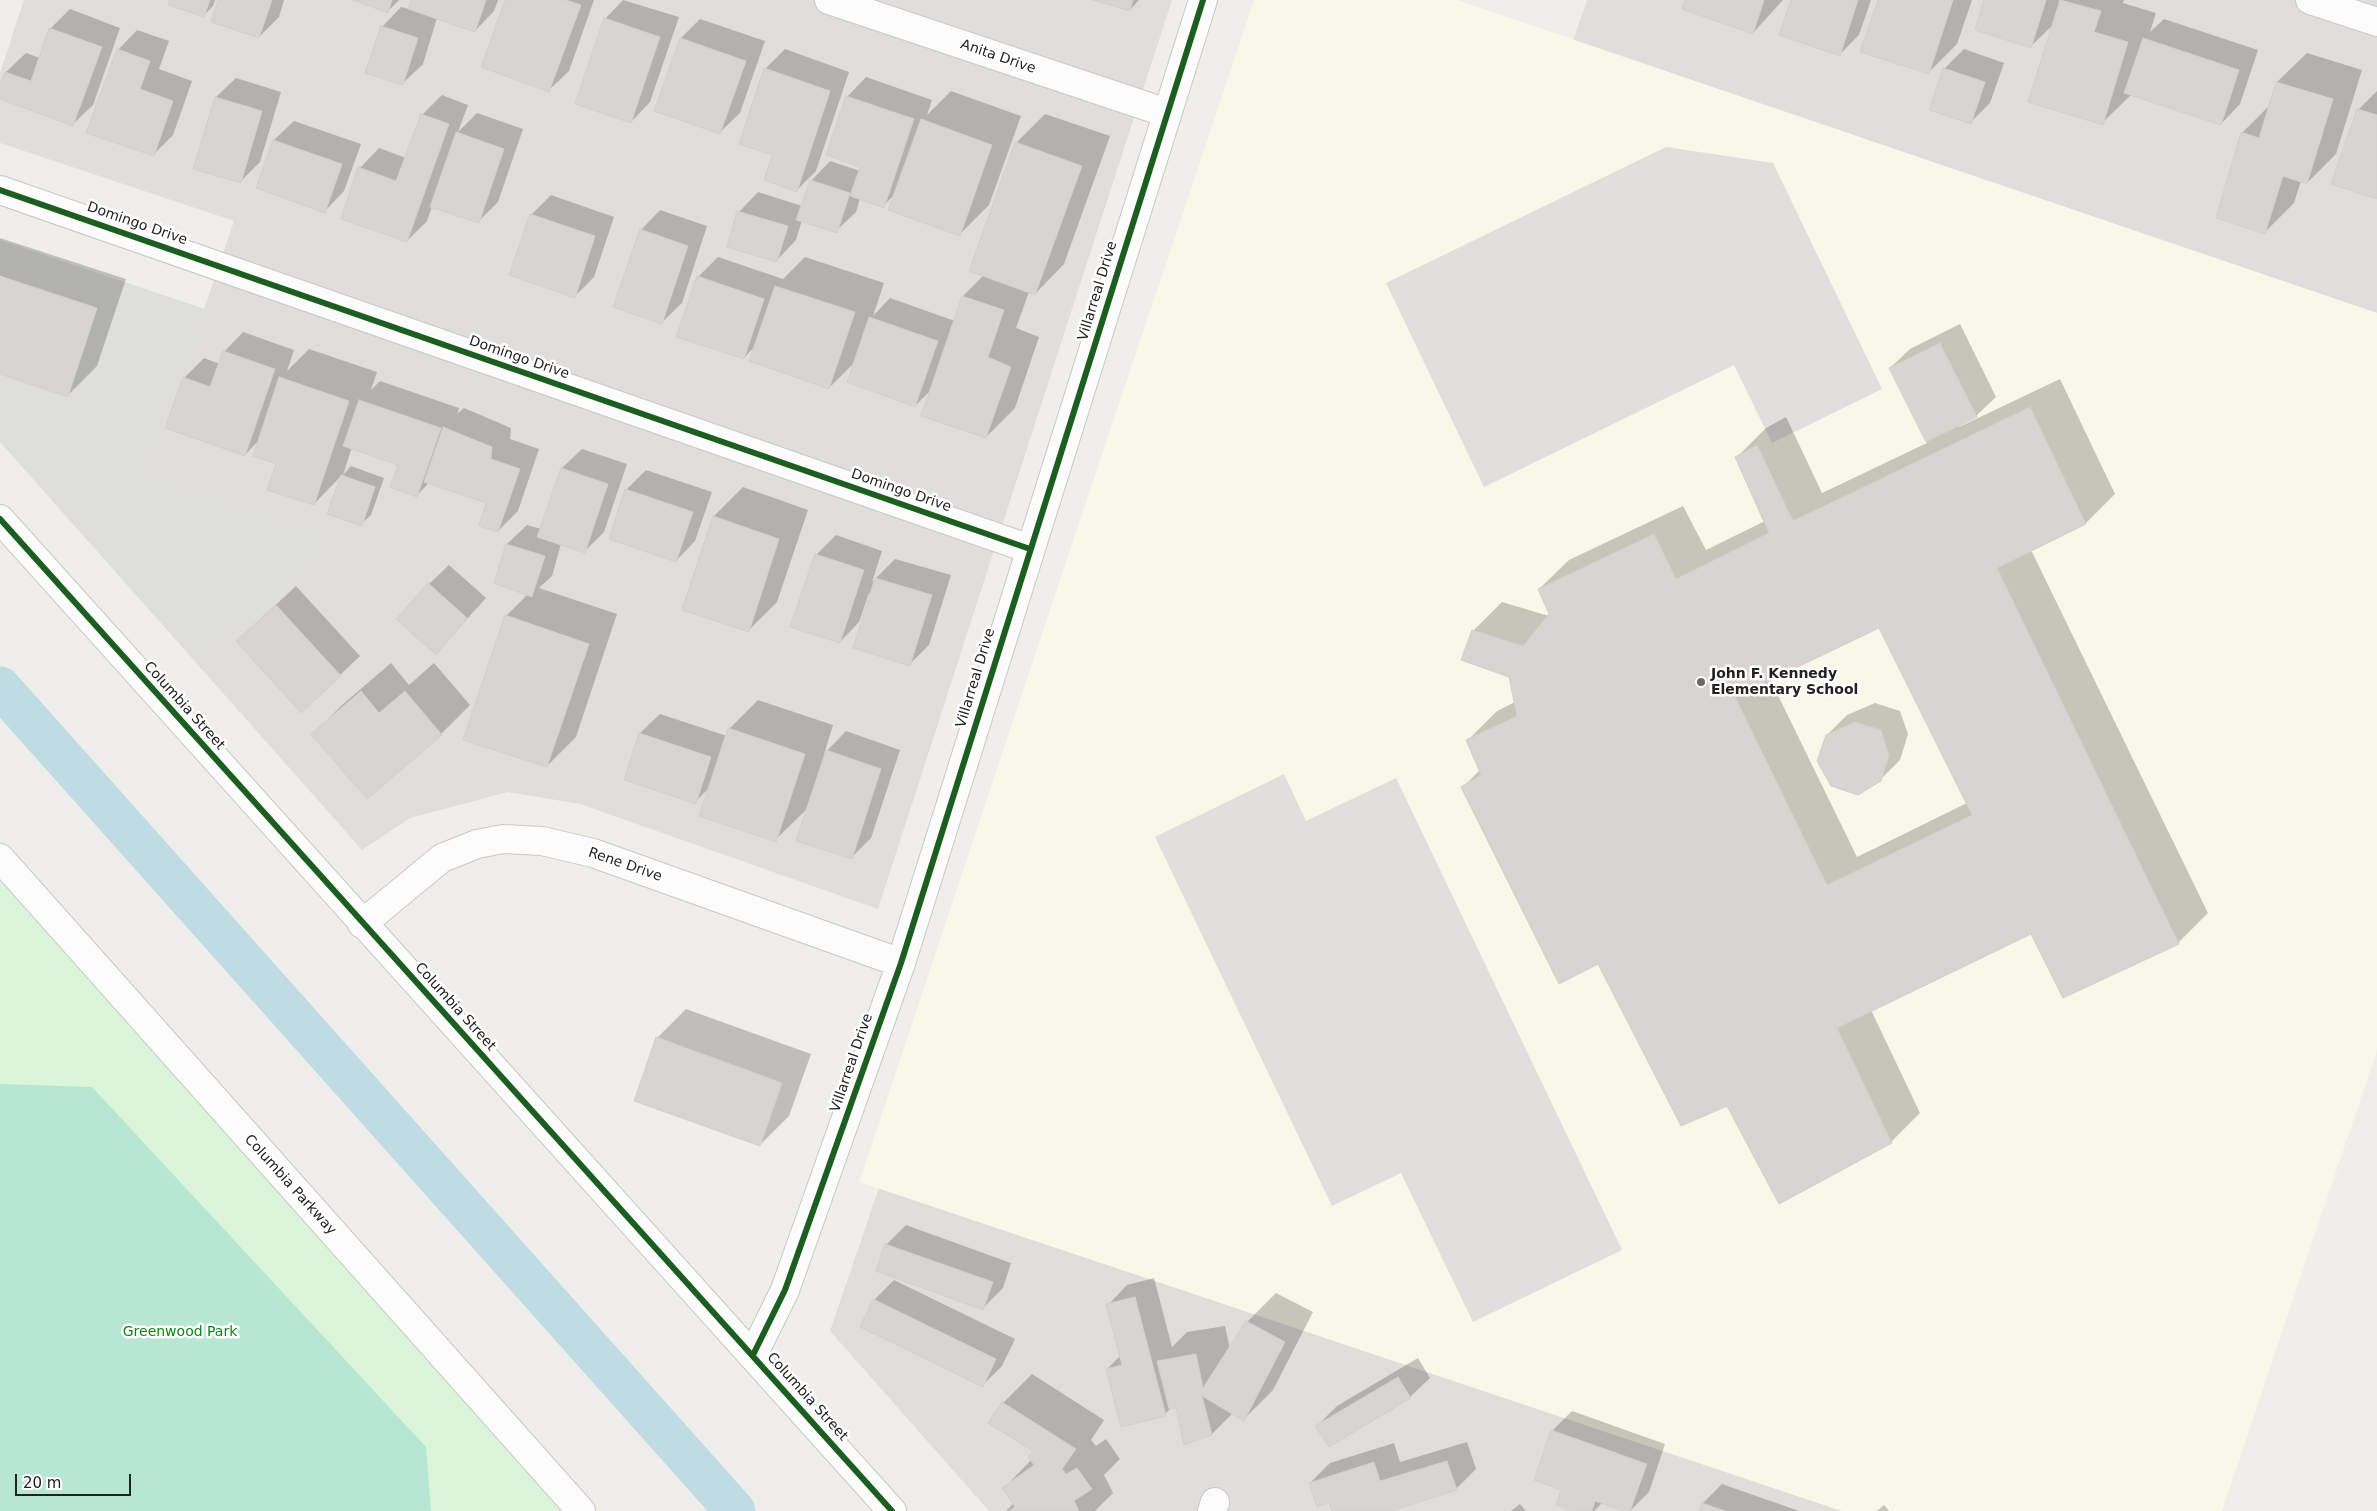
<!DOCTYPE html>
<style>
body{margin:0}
#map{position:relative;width:2377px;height:1511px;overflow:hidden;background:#f0eeeb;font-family:"DejaVu Sans",sans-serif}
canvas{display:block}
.scale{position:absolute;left:15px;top:1474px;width:116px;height:22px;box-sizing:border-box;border:2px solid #222;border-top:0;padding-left:6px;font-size:15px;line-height:18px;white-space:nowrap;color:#222;-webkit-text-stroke:4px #fff;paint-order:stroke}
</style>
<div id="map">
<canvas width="2377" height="1511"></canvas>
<div class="scale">20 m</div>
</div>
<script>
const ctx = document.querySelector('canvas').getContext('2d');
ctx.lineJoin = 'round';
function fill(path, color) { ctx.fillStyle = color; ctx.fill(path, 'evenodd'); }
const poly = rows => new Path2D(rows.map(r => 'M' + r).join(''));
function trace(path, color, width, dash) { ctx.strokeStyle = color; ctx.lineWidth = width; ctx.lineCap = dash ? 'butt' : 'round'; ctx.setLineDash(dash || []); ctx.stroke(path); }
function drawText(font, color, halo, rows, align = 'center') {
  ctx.font = font + ' "DejaVu Sans",sans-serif'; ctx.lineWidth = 5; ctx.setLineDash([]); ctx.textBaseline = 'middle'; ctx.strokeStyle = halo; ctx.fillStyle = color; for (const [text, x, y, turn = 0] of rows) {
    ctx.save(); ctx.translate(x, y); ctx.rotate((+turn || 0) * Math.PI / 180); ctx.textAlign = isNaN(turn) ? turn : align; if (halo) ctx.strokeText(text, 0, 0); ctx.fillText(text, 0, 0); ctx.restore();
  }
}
const residential = poly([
 [24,0,1172,0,878,909,580,804,508,792,410,818,362,850,199,666,345,539,148,473,234,221,0,143,0,73],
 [1587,0,2377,0,2377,313,1573,41],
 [879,1188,1842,1511,989,1511,830,1331]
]);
const education = poly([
 [1254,0,1457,0,2377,313,2377,1050,2222,1511,1842,1511,859,1182]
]);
const religious = poly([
 [0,240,205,309,148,473,345,539,199,666,0,442]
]);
const park = poly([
 [0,879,594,1511,0,1511]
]);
const pitch = poly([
 [0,1084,92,1087,426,1447,431,1511,0,1511]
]);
const parking = poly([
 [1666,147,1773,163,1882,389,1772,443,1734,365,1484,487,1386,283],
 [1284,774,1306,821,1396,778,1622,1250,1473,1322,1401,1173,1332,1206,1155,837]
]);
const shadow = poly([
 [171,0,215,0,213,6,203,16],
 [220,0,284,0,279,17,259,37],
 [357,0,399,0,388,11],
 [412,0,498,0,494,11,475,31,437,18,423,64,403,83,382,27,401,7,409,9],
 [507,0,594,0,569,71,549,90],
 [623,0,679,17,650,102,631,122,605,19],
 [1098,0,1139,0,1130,10],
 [1687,0,1783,0,1753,33],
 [1792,0,1871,0,1859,35,1839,55],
 [1879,0,1972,0,1957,44,1928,73],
 [1985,0,2059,0,2058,2,2060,0,2124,0,2123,3,2156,13,2150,32,2164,19,2258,50,2240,104,2221,124,2132,94,2102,123,2054,24,2031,46],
 [70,9,120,28,93,105,73,124,0,98,0,89,6,72,26,53,40,58,50,29],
 [700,19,765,41,740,113,720,132,656,110,681,38],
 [137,30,169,41,159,69,192,81,173,135,153,155,118,50],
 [785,49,849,72,816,171,797,190,773,154,765,69],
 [1964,49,2004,63,1990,103,1971,122,1944,69],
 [2307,53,2362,70,2336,154,2307,183,2301,181,2294,203,2265,232,2242,133,2271,104,2277,82],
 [866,77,932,100,927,115,951,91,1021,116,989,205,960,234,895,194,883,206,860,198,856,212,836,231,802,220,796,240,777,260,739,212,758,192,802,206,811,181,830,161,860,171,862,166,847,97],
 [236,78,281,92,260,162,240,182,216,97],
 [2377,91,2377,198,2358,110],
 [442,95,468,105,458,132,477,113,523,129,498,202,478,222,432,207,427,221,407,241,360,168,379,148,406,158,422,115],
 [1045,114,1110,136,1064,264,1035,294,1029,292,1016,328,1039,337,1015,408,986,437,932,389,915,406,855,362,829,388,755,346,744,358,698,277,718,257,783,279,805,257,884,283,873,316,890,298,955,321,963,296,984,275,1016,143],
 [294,121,361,144,344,191,325,211,274,140],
 [551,195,614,217,594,277,575,296,531,215],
 [660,210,707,226,682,303,662,322,641,230],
 [0,238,126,279,97,366,68,395,0,373],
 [1960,324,1996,397,1976,416,1958,425,1959,427,2060,379,2115,494,2086,523,2031,550,2208,913,2179,942,2064,996,2031,933,1871,1010,1920,1113,1891,1142,1728,1105,1598,962,1462,788,1480,770,1468,740,1497,711,1515,702,1510,676,1473,631,1502,602,1549,616,1551,614,1539,589,1569,560,1683,506,1706,550,1765,521,1737,457,1766,428,1786,417,1822,493,1927,443,1890,368,1910,349],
 [1879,627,1967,803,1857,857,1770,679],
 [243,332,294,350,287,371,309,349,377,372,371,390,380,381,459,408,457,414,464,408,511,428,510,439,539,449,518,511,498,531,487,503,430,482,417,495,399,464,352,447,343,475,351,466,384,478,371,515,361,524,342,475,314,504,259,440,245,455,184,378,204,358,220,364,224,352],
 [582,449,627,464,604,532,585,551,561,544,552,576,539,588,617,614,576,737,547,766,506,616,528,594,507,544,527,525,541,529,562,468],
 [646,470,712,492,695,541,676,561,610,538,627,489],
 [743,487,808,510,777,602,748,631,714,516],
 [836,535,882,551,872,582,895,559,951,575,929,645,910,664,871,594,869,593,859,622,840,642,816,555],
 [449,565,486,598,436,653,429,584],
 [296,586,360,656,340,675,237,641],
 [391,663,409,685,434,663,470,705,441,734,313,734,342,705],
 [758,700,833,725,824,754,846,731,900,750,871,838,851,858,808,808,775,840,709,788,695,802,625,779,640,733,660,714,727,736,729,729],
 [1875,703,1900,711,1908,734,1900,760,1880,780,1827,735,1847,715],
 [686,1009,811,1054,789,1116,760,1145,657,1038],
 [906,1225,1011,1263,1003,1288,983,1308,886,1245],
 [1154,1278,1172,1347,1187,1332,1225,1326,1230,1349,1247,1322,1276,1293,1313,1312,1273,1390,1244,1419,1233,1413,1212,1434,1185,1443,1177,1407,1172,1407,1165,1414,1107,1369,1121,1355,1108,1305,1127,1285],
 [894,1280,1015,1339,1002,1366,982,1386,874,1300],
 [1418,1358,1430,1378,1410,1397,1317,1426,1337,1406],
 [1032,1374,1104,1420,1091,1440,1096,1446,1106,1439,1120,1459,1104,1475,1113,1493,1095,1511,1006,1511,1014,1503,1004,1488,1032,1459,1034,1450,990,1422,1003,1403],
 [1572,1411,1665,1444,1649,1492,1630,1511,1603,1502,1594,1511,1576,1511,1563,1489,1536,1479,1553,1430],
 [1467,1442,1476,1469,1456,1489,1388,1511,1333,1511,1330,1501,1310,1483,1330,1463,1394,1443,1400,1462],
 [1722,1484,1799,1511,1700,1511,1703,1503],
 [1520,1504,1526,1511,1511,1511],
 [1884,1505,1889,1511,1877,1511]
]);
const canal = poly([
 [0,687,735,1511]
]);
const building = poly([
 [170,0,210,0,204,17,168,5,170,0],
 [218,0,272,0,259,38,211,22,218,0],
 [353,0,392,0,388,13,353,0],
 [411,0,486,0,475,32,408,9,411,0],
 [505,0,566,0,581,5,549,92,481,67,505,0],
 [1093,0,1133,0,1130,11,1093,0],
 [1685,0,1764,0,1753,34,1682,9,1685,0],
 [1791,0,1858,0,1840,56,1779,35,1791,0],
 [1878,0,1953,0,1929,74,1860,52,1878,0],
 [1984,0,2046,0,2031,48,1975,30,1984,0],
 [2060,0,2101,11,2094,32,2128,42,2103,125,2028,102,2060,0],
 [604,18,660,37,631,123,575,104,604,18],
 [381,26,418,38,403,85,365,73,381,26],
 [49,28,102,47,73,126,0,99,0,85,5,72,31,81,49,28],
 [680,38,746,61,720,134,654,111,680,38],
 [2143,38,2239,70,2221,125,2124,93,2143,38],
 [117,49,150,61,140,89,173,101,154,156,86,133,117,49],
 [764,68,830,91,797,192,764,180,772,155,739,144,764,68],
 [1943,68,1985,82,1971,124,1929,110,1943,68],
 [2276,82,2333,99,2307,184,2283,176,2265,234,2216,218,2241,132,2259,138,2276,82],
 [846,96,914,119,884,208,850,196,860,167,826,155,846,96],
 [215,97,262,111,241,183,193,169,215,97],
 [2357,109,2377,115,2377,199,2331,184,2357,109],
 [421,114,449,124,407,242,341,219,358,167,396,181,421,114],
 [921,119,992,145,960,236,888,210,921,119],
 [456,132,504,149,479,223,430,207,456,132],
 [273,140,342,164,325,213,256,188,273,140],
 [1015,142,1082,166,1035,295,969,271,1015,142],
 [810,180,850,193,837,233,796,220,810,180],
 [737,211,788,226,777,262,727,247,737,211],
 [530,214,595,236,575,298,509,275,530,214],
 [640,229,688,246,662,324,613,307,640,229],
 [0,276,97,308,68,397,0,374,0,276],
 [697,276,764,299,744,359,676,337,697,276],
 [775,286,855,312,829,389,749,361,775,286],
 [962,296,1004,310,988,357,1011,367,986,438,921,416,962,296],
 [869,317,938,341,915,407,847,382,869,317],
 [1940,343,1977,417,1926,442,1889,368,1940,343],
 [223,351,275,369,245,456,165,428,183,377,210,387,223,351],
 [279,377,349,401,314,505,267,490,276,464,253,456,279,377],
 [359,400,441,428,417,497,390,487,398,465,343,446,359,400],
 [2030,407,2086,524,1997,568,2179,944,2063,998,2031,934,1837,1028,1892,1143,1779,1204,1727,1106,1681,1126,1598,964,1559,984,1461,787,1481,775,1466,740,1517,716,1509,677,1461,660,1472,630,1523,646,1549,614,1538,589,1654,534,1676,579,1769,533,1735,457,1757,445,1793,521,2030,407],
 [1879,628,1972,815,1827,885,1735,697,1879,628],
 [443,427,492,447,491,459,520,469,498,532,479,526,486,503,424,482,443,427],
 [561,468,608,484,585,553,537,537,561,468],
 [341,475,375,487,362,526,327,514,341,475],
 [625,489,693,512,676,562,609,539,625,489],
 [713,516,779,539,749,632,682,610,713,516],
 [506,544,545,556,532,597,494,583,506,544],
 [815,554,864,570,840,643,790,627,815,554],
 [875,578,932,595,910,666,853,648,875,578],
 [428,583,467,618,436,655,396,619,428,583],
 [276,605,341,676,301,713,236,641,276,605],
 [505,615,589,644,547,767,463,740,505,615],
 [361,691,379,713,405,691,442,735,367,799,311,734,361,691],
 [1855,722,1881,730,1889,755,1881,781,1858,795,1831,786,1817,761,1826,735,1855,722],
 [728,728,805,754,776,842,699,816,728,728],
 [639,733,711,757,696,804,624,780,639,733],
 [826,750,881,769,852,859,796,841,826,750],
 [656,1037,782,1083,760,1146,634,1101,656,1037],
 [885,1244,993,1282,983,1310,876,1271,885,1244],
 [1135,1297,1166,1416,1121,1427,1106,1369,1122,1365,1106,1304,1135,1297],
 [873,1299,996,1359,983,1387,860,1327,873,1299],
 [1246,1321,1285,1342,1244,1421,1202,1396,1212,1435,1184,1445,1176,1408,1169,1409,1157,1361,1196,1354,1203,1388,1246,1321],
 [1398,1377,1411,1398,1329,1447,1315,1426,1398,1377],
 [1002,1402,1076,1449,1062,1469,1066,1474,1077,1468,1092,1489,1074,1501,1079,1511,1009,1511,1015,1507,1002,1488,1034,1465,1028,1457,1033,1451,988,1423,1002,1402],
 [1551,1430,1647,1464,1630,1511,1624,1511,1595,1501,1592,1511,1572,1511,1556,1505,1561,1490,1534,1480,1551,1430],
 [1447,1461,1457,1490,1392,1511,1332,1511,1329,1503,1317,1507,1309,1483,1374,1462,1380,1481,1447,1461],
 [1702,1503,1725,1511,1699,1511,1702,1503]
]);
const minor = poly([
 [829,0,1167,113],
 [2310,0,2377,22],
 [0,190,1030,549],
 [0,519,892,1511],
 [0,858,581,1511],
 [362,924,442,858,477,844,503,839,542,841,593,853,901,963],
 [753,1355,785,1290,901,963,1203,0],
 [1212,1511,1215,1502]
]);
const cycleway = poly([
 [0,190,1030,549],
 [0,519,892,1511],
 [753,1355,785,1290,901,963,1203,0]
]);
const markers = [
 [1701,682,5,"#6a6968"]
];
const streetNames = [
 ["Anita Drive",998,57,19],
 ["Domingo Drive",137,224,19],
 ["Villarreal Drive",1098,291,-73],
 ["Domingo Drive",519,358,19],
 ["Domingo Drive",901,491,19],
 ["Villarreal Drive",976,678,-73],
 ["Columbia Street",184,706,48],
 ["Rene Drive",625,865,19],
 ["Columbia Street",455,1007,48],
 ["Villarreal Drive",852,1063,-71],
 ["Columbia Parkway",290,1185,48],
 ["Columbia Street",807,1397,48]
];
const poiNames = [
 ["John F. Kennedy",1711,674],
 ["Elementary School",1711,690]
];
const parkNames = [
 ["Greenwood Park",180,1332]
];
fill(residential, '#dfdedc');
fill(education, '#f8f7e8');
fill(religious, '#dededc');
fill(park, '#daf5da');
fill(pitch, '#b7e6d2');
fill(parking, '#e0dfde');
fill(shadow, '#0003');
trace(canal, '#bfdbe3', 41);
fill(building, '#d7d4d2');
trace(building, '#d3d0cc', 1);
trace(minor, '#c9c8c7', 30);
trace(minor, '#fdfcfc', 28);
trace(cycleway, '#1b5e20', 6);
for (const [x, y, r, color] of markers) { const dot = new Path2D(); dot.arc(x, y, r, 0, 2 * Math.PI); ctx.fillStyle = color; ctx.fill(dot); trace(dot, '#fff', 2); }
drawText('14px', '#222', '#fff', streetNames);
drawText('bold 14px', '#222', '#fff', poiNames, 'left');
drawText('14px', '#0c8416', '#fff', parkNames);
</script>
